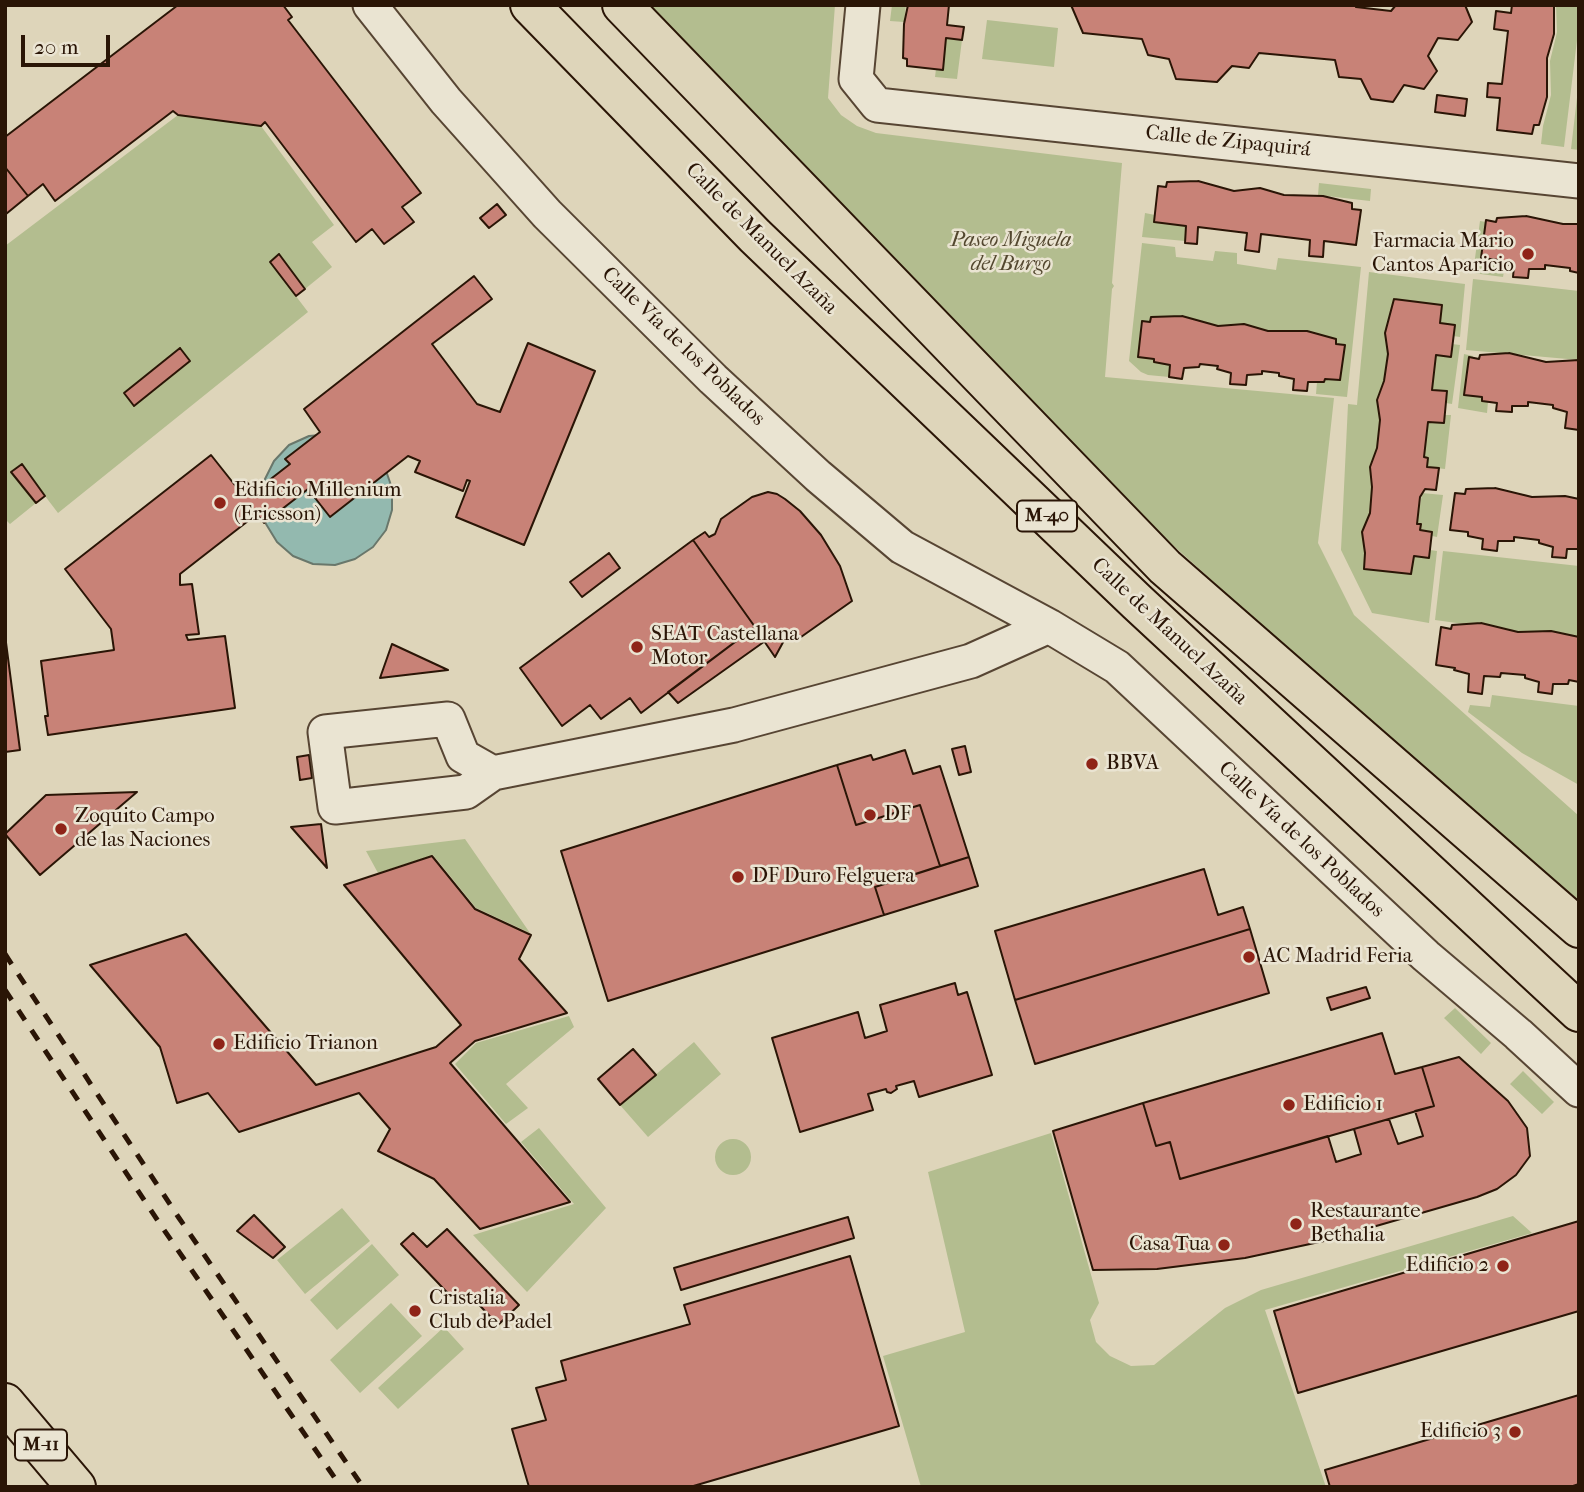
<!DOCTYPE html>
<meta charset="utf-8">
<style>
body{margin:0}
#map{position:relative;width:1584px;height:1492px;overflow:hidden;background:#ded5ba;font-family:"IM FELL French Canon",serif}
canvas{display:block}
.frame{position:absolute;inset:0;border:7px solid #2a1506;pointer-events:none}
.scale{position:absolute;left:21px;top:35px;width:89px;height:32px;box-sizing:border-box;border:4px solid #2a1506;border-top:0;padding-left:9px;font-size:21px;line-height:24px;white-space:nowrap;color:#2a1506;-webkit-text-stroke:5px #eae4d2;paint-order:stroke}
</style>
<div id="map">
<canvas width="1584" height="1492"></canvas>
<div class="frame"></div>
<div class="scale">20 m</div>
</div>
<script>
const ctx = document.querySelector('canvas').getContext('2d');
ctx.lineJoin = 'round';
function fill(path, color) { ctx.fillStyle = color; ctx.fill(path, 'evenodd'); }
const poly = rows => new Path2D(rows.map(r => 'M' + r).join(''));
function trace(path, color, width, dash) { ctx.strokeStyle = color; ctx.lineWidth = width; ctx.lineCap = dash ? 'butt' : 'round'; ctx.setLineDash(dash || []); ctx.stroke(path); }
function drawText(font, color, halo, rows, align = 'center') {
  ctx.font = font + ' "IM FELL French Canon",serif'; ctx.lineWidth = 5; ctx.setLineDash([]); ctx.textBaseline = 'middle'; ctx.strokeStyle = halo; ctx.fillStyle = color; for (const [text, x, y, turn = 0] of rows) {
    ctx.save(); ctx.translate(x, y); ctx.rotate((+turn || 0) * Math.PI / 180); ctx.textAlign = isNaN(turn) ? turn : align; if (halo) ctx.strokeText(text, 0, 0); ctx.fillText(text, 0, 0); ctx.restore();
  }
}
const green = poly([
 [613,5,835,5,828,98,841,115,857,126,876,133,1122,163,1112,283,1114,286,1112,289,1105,377,1334,398,1318,543,1354,615,1579,816,1579,912,1082,463],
 [892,5,906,5,904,22,890,21],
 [1556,5,1579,5,1579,24,1564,147,1541,144,1543,126,1551,95,1550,61,1557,32],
 [987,20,1058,28,1054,67,982,59],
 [946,38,962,40,957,79,935,77,936,69,943,70],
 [1578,89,1579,90,1579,150,1571,149],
 [178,115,261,126,334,225,312,242,332,267,305,289,280,255,270,262,308,312,58,513,45,496,17,480,36,503,10,524,5,519,5,246],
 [1319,183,1371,189,1370,201,1318,195],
 [1145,213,1155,215,1154,222,1186,226,1185,241,1142,237],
 [1480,221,1486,222,1505,265,1503,277,1473,273],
 [1142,243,1175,247,1176,257,1213,261,1215,251,1237,253,1237,264,1276,270,1278,258,1361,267,1347,397,1316,394,1317,382,1324,382,1325,379,1340,380,1345,346,1336,344,1336,339,1307,331,1268,331,1244,324,1218,326,1182,316,1151,317,1150,322,1141,321,1138,357,1154,359,1155,362,1170,365,1169,377,1148,375,1141,372,1129,361],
 [1369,272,1465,284,1460,337,1453,336,1454,325,1440,323,1441,305,1394,299,1385,333,1388,354,1384,381,1377,400,1380,420,1377,448,1370,467,1372,487,1370,513,1362,533,1365,553,1364,569,1414,556,1429,558,1430,550,1437,551,1429,623,1372,613,1341,550,1348,404,1357,405],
 [1473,279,1579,291,1579,360,1466,350],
 [1452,344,1460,345,1452,404,1446,403,1447,391,1432,390,1436,355,1451,356],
 [1464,354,1473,356,1473,358,1469,358,1464,395,1482,397,1488,402,1487,413,1458,408],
 [1445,415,1451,415,1445,469,1427,467,1428,458,1424,457,1428,422,1444,423],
 [1422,493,1443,495,1437,537,1432,536,1432,532,1420,530,1420,524,1417,524],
 [1443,551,1579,566,1579,637,1551,631,1518,632,1481,623,1464,624,1435,620],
 [1492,695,1579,706,1579,785,1522,753,1468,712,1470,705,1490,707],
 [465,839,530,933,476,908,433,855,378,873,366,851],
 [1455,1008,1491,1043,1481,1054,1444,1018],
 [569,1016,574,1027,506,1084,528,1108,506,1124,455,1064,476,1043],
 [694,1042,721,1074,648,1137,620,1105],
 [1523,1071,1554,1102,1542,1114,1510,1084],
 [539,1128,606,1208,527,1292,473,1235,574,1204,521,1142],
 [1051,1133,1099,1303,1090,1320,1096,1342,1110,1356,1131,1366,1154,1365,1225,1308,1261,1290,1513,1216,1532,1233,1265,1310,1326,1487,921,1487,883,1356,965,1332,928,1172],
 '715 1157a18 18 0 1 1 36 0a18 18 0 1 1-36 0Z',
 [342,1208,370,1241,305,1294,277,1260],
 [372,1244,399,1275,337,1330,310,1300],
 [391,1303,422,1336,360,1393,330,1360],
 [444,1327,464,1349,398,1409,378,1388]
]);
const water = poly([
 [331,434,385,468,392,488,392,510,386,530,373,547,355,559,335,565,313,564,293,556,277,542,266,524,261,503,264,481,274,461,289,445,309,436,331,434]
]);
const building = poly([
 [178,5,283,5,292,17,288,20,421,193,402,207,414,222,384,244,372,229,356,242,265,122,261,126,178,115,173,111,55,201,43,184,28,196,5,167,5,137,178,5],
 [908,5,949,5,947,25,964,27,962,40,946,38,943,70,907,66,907,59,903,58,904,24,908,5],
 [1071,5,1355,5,1356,7,1391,11,1396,5,1465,5,1472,22,1458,40,1438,38,1428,56,1437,71,1424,89,1404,85,1393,102,1371,99,1361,79,1339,77,1335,60,1259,53,1249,68,1232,66,1217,82,1176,79,1169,59,1148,55,1142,39,1083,33,1071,5],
 [1512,5,1554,5,1554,34,1547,58,1547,97,1539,125,1534,125,1532,134,1497,130,1500,98,1487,97,1488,83,1502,84,1508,31,1494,29,1496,11,1511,13,1512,5],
 [1437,95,1467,99,1465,116,1435,112,1437,95],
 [5,167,28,196,6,214,5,213,5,167],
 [1198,181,1234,191,1260,188,1284,195,1323,196,1352,203,1352,209,1361,210,1356,245,1324,241,1323,257,1309,256,1310,240,1261,234,1259,252,1245,250,1247,233,1198,227,1197,244,1185,243,1186,226,1154,222,1158,186,1166,187,1167,182,1198,181],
 [497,204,506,215,489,228,480,218,497,204],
 [1526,216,1563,224,1579,224,1579,273,1570,271,1570,268,1545,265,1545,269,1529,269,1528,278,1513,277,1514,266,1499,263,1499,260,1481,258,1486,220,1496,222,1497,218,1526,216],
 [279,254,305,289,296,296,270,262,279,254],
 [474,276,492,299,432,344,477,404,500,412,528,343,595,371,524,545,456,517,470,481,467,480,463,491,415,472,420,461,408,456,330,517,308,489,264,523,257,514,180,574,180,585,192,584,199,634,186,635,188,640,225,636,235,708,48,735,45,716,48,716,41,661,114,650,111,629,65,569,211,455,238,489,247,482,254,492,290,464,285,459,320,432,304,409,474,276],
 [1394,299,1442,305,1440,323,1455,325,1451,357,1436,355,1432,390,1447,391,1444,423,1428,422,1424,457,1428,458,1427,467,1439,468,1436,490,1425,489,1420,497,1417,524,1421,524,1420,530,1432,532,1429,558,1414,556,1411,574,1364,569,1365,553,1362,532,1370,513,1372,487,1370,467,1377,448,1380,420,1377,400,1384,381,1388,354,1385,333,1394,299],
 [1182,316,1218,326,1244,324,1268,331,1307,331,1336,339,1336,344,1345,345,1340,380,1325,379,1324,382,1308,382,1307,391,1293,390,1294,379,1279,376,1279,373,1262,371,1262,374,1247,375,1246,385,1230,384,1231,373,1217,369,1218,366,1200,364,1199,367,1184,368,1182,379,1169,377,1170,365,1154,362,1154,359,1138,357,1142,321,1150,322,1151,317,1182,316],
 [180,348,190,361,134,406,124,393,180,348],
 [1509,353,1546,362,1579,360,1579,430,1565,428,1567,412,1553,408,1553,405,1528,402,1528,406,1512,406,1512,412,1496,411,1497,403,1482,401,1482,397,1464,395,1469,357,1479,359,1480,355,1509,353],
 [22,464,45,496,36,503,11,472,22,464],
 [1495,488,1532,497,1565,496,1579,499,1579,549,1567,549,1566,558,1552,557,1553,547,1539,543,1539,540,1514,537,1514,541,1498,541,1497,551,1482,549,1483,539,1468,536,1468,532,1450,530,1455,493,1465,494,1466,489,1495,488],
 [768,492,777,494,785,499,800,511,821,535,840,566,852,601,801,637,787,635,782,629,678,703,668,692,755,627,693,540,705,532,709,537,715,534,721,519,752,497,768,492],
 [693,540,755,627,641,713,630,698,601,719,590,705,562,726,520,668,693,540],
 [609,553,620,568,582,597,570,582,609,553],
 [1481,623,1518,632,1551,631,1579,637,1579,682,1569,680,1568,684,1553,684,1552,694,1538,692,1539,682,1525,678,1525,675,1501,673,1500,677,1484,676,1482,694,1468,692,1469,674,1454,670,1455,668,1436,665,1441,627,1451,629,1452,625,1481,623],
 [782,629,787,635,775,657,764,641,782,629],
 [5,635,20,750,5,752,5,635],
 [392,644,448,670,380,678,392,644],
 [965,746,971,772,959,775,952,749,965,746],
 [905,750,913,774,940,766,969,857,940,866,920,805,856,825,837,765,871,755,873,760,905,750],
 [309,755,312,778,300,780,297,757,309,755],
 [837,765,856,825,920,805,940,866,875,887,884,915,608,1001,561,851,837,765],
 [137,792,40,875,5,834,46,795,137,792],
 [321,824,325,854,327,868,291,827,321,824],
 [432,856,475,909,531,935,519,959,567,1013,475,1041,450,1063,570,1202,480,1229,434,1179,378,1151,390,1129,359,1093,239,1132,208,1093,177,1103,160,1047,90,965,186,934,316,1085,436,1047,461,1025,344,885,432,856],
 [969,857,978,886,884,915,875,887,969,857],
 [1204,869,1218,915,1243,907,1250,929,1015,1000,995,931,1204,869],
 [1250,929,1269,993,1035,1064,1015,1000,1250,929],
 [955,983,958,995,967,992,992,1075,919,1097,914,1081,896,1086,897,1089,891,1093,887,1092,886,1089,868,1094,873,1110,800,1132,772,1038,858,1012,865,1038,887,1031,880,1005,955,983],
 [1366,987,1370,998,1331,1010,1327,998,1366,987],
 [1382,1033,1395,1074,1422,1067,1434,1106,1180,1179,1170,1142,1156,1146,1143,1103,1382,1033],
 [633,1049,656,1075,620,1105,598,1079,633,1049],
 [1459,1057,1508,1101,1527,1128,1530,1156,1516,1175,1497,1189,1477,1197,1324,1241,1245,1258,1157,1269,1093,1270,1053,1131,1143,1103,1156,1146,1170,1142,1180,1179,1328,1136,1336,1162,1361,1154,1354,1129,1389,1119,1398,1144,1423,1136,1415,1111,1434,1106,1422,1067,1459,1057],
 [254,1215,285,1247,273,1258,237,1231,254,1215],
 [848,1217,854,1238,681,1290,674,1268,848,1217],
 [1579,1221,1579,1311,1298,1393,1274,1311,1579,1221],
 [447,1229,519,1305,498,1325,470,1295,459,1305,401,1244,413,1233,427,1247,447,1229],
 [850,1256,899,1426,690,1487,529,1487,512,1429,546,1420,536,1388,566,1380,561,1361,690,1324,684,1305,850,1256],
 [1579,1395,1579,1484,1570,1487,1330,1487,1325,1470,1579,1395]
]);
const street = poly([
 [370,5,446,101,547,214,713,379,818,476,902,547,1049,626,1117,667,1426,956,1518,1034,1579,1090],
 [863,5,856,79,877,105,1579,181],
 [493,773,463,756,448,719,325,732,335,807,466,792,493,773,734,725,971,661,1049,626]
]);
const highway = poly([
 [530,5,755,236,1137,602,1579,1012],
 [622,5,1165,567,1579,928],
 [5,1403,76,1487]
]);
const rail = poly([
 [5,954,179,1218,363,1487],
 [5,990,162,1227,341,1487]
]);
const markers = [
 [1528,254,7,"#8f2418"],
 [220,503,7,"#8f2418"],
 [637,647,7,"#8f2418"],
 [1092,764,7,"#8f2418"],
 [870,815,7,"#8f2418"],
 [61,829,7,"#8f2418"],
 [738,877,7,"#8f2418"],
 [1249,957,7,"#8f2418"],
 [219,1044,7,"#8f2418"],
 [1289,1105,7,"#8f2418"],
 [1296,1224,7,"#8f2418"],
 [1224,1245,7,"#8f2418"],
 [1503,1266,7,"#8f2418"],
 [415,1311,7,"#8f2418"],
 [1515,1432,7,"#8f2418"]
];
const shields = [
 [1047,516,60],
 [41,1445,52]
];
const shieldNames = [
 ["M-40",1047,516],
 ["M-11",41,1445]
];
const streetNames = [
 ["Calle de Zipaquirá",1228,142,6],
 ["Calle de Manuel Azaña",761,239,45],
 ["Calle Vía de los Poblados",683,347,44],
 ["Calle de Manuel Azaña",1169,632,43],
 ["Calle Vía de los Poblados",1301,840,43]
];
const parkNames = [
 ["Paseo Miguela",1011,241],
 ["del Burgo",1011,265]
];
const poiNames = [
 ["Farmacia Mario",1514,242,"right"],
 ["Cantos Aparicio",1514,266,"right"],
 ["Edificio Millenium",234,491],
 ["(Ericsson)",234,515],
 ["SEAT Castellana",651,635],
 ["Motor",651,659],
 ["BBVA",1106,764],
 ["DF",884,815],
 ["Zoquito Campo",75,817],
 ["de las Naciones",75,841],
 ["DF Duro Felguera",752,877],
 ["AC Madrid Feria",1263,957],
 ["Edificio Trianon",233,1044],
 ["Edificio 1",1303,1105],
 ["Restaurante",1310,1212],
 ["Bethalia",1310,1236],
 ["Casa Tua",1210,1245,"right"],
 ["Edificio 2",1489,1266,"right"],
 ["Cristalia",429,1299],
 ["Club de Padel",429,1323],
 ["Edificio 3",1501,1432,"right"]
];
fill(green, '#b3bd8f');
fill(water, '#93b9af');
trace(water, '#69776b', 2);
fill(building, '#c88277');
trace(building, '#2a1506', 2);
trace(street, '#574533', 37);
trace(highway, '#2a1506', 42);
trace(street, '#eae4d2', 33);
trace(highway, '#ded5ba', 38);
trace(rail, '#2a1506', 5, [12, 12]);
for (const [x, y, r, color] of markers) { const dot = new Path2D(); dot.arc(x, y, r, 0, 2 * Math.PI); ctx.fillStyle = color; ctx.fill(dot); trace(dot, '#eae4d2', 2.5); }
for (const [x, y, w] of shields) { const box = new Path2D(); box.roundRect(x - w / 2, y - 15.5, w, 31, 5); ctx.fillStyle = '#eae4d2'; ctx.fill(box); trace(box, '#2a1506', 2); }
drawText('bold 19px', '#2a1506', null, shieldNames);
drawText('21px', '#2a1506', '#eae4d2', streetNames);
drawText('italic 21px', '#53472f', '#eae4d2', parkNames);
drawText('21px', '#2a1506', '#eae4d2', poiNames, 'left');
</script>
